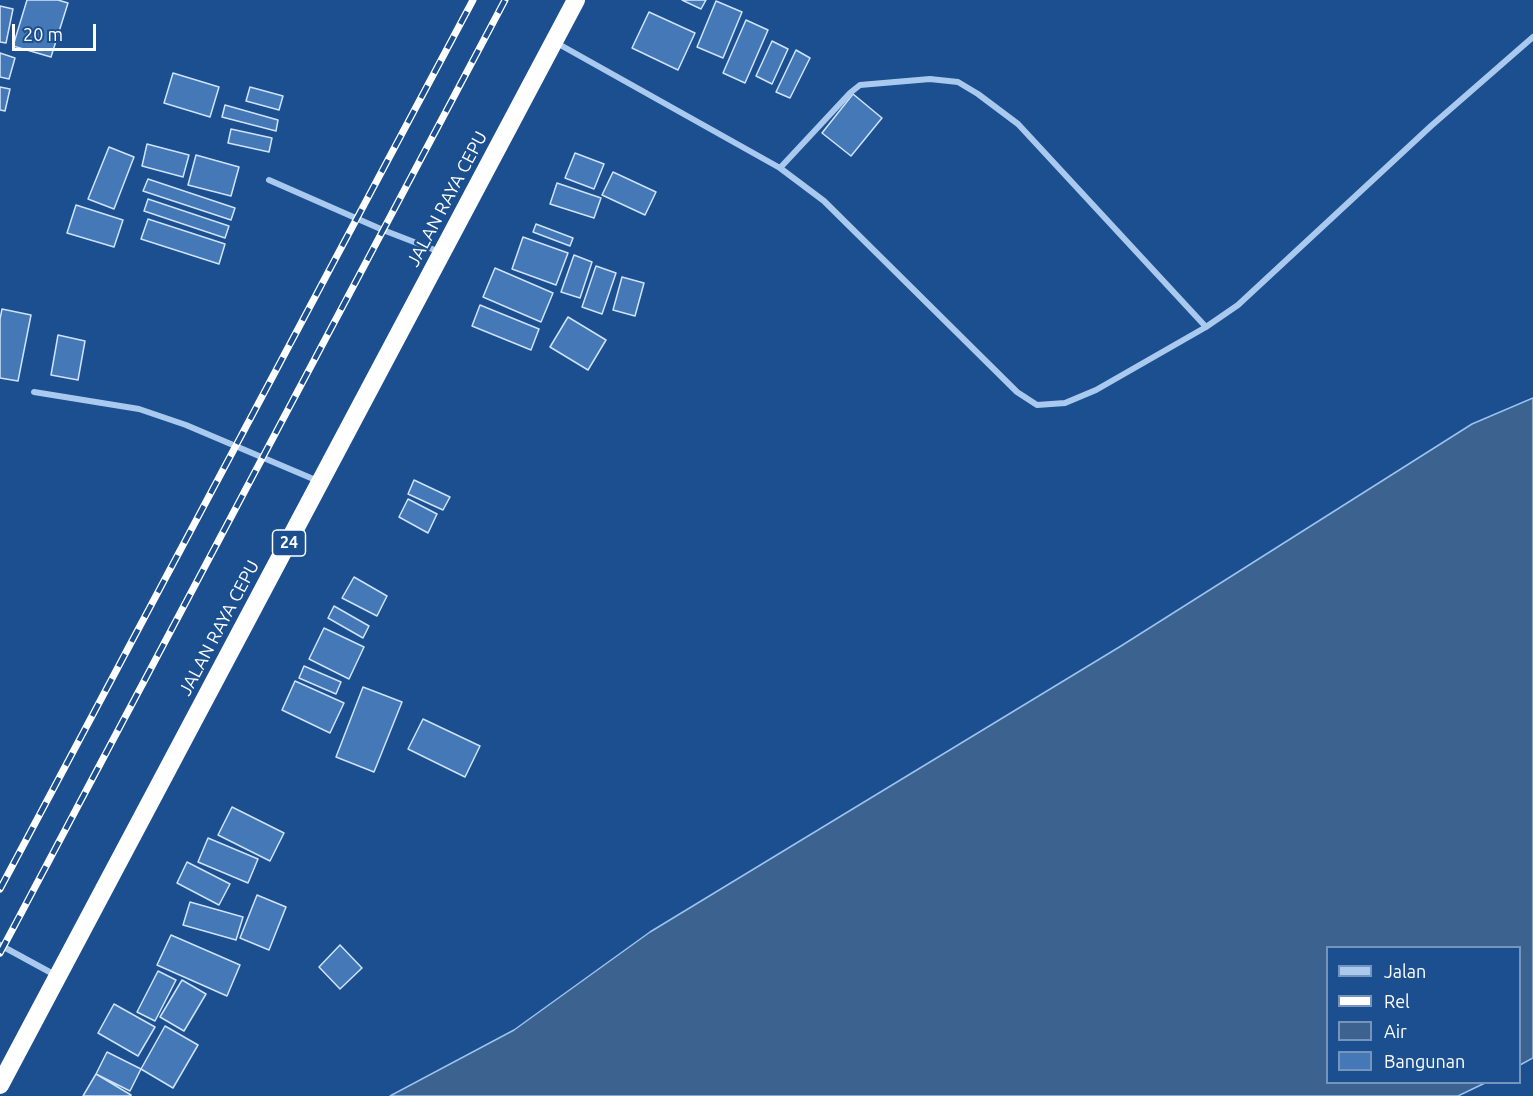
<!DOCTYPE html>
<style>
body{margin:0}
#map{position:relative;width:1533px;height:1096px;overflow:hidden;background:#1b4f8f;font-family:Ubuntu,sans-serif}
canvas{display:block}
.legend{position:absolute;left:1326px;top:946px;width:195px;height:138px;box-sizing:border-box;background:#1b4f8f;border:2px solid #7695bc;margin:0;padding:8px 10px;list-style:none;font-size:18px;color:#fff}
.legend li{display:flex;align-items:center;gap:12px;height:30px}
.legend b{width:30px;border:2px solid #7695bc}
.scale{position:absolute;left:12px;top:24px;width:84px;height:27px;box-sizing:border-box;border:3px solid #fff;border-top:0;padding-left:8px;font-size:18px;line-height:21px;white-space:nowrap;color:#fff;-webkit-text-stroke:4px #1b4f8f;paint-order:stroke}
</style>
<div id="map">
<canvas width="1533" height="1096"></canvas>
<ul class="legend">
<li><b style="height:8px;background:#a9c9ee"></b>Jalan</li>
<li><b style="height:8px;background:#fff"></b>Rel</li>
<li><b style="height:16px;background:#3c6290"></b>Air</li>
<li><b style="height:16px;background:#4478b7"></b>Bangunan</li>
</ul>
<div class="scale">20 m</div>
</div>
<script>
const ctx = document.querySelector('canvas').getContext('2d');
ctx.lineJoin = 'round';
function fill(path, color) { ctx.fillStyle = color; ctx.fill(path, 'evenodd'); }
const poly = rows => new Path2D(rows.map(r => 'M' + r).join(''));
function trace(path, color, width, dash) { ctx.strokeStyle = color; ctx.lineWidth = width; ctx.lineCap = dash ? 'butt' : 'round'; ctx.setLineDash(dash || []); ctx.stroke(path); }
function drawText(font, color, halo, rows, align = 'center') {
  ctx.font = font + ' Ubuntu,sans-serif'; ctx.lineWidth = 5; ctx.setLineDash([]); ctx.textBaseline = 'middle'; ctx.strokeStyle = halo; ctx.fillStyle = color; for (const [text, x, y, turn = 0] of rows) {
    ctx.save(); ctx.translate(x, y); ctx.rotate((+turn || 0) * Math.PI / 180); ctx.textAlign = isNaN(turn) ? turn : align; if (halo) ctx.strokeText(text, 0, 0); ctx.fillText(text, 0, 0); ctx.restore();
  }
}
const water = poly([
 [1533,398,1533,1058,1520,1065,1520,948,1328,948,1328,1082,1485,1083,1458,1096,390,1096,514,1030,650,932,1121,646,1472,424,1533,398]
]);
const building = poly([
 [27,0,58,0,68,3,51,57,13,46,27,0],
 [682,0,706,0,701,9,682,0],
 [716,1,742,12,723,58,697,47,716,1],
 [0,6,13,9,6,43,0,42,0,6],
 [649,12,695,33,678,70,632,48,649,12],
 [746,20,768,30,745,83,723,73,746,20],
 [772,41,788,49,772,84,756,76,772,41],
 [796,50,810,58,790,98,776,92,796,50],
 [0,53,15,58,9,79,0,77,0,53],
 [173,73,219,87,210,117,164,103,173,73],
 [0,87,10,89,5,111,0,110,0,87],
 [250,87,283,96,279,110,246,101,250,87],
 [853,94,882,118,851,156,822,133,853,94],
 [225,105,278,120,276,131,222,117,225,105],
 [231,129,272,138,269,152,228,143,231,129],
 [147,144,189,155,183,177,142,166,147,144],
 [109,147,134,157,114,209,88,199,109,147],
 [575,153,604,164,594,189,565,178,575,153],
 [196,155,239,167,231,196,188,185,196,155],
 [613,172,656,192,645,215,602,195,613,172],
 [148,179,235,208,231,220,143,191,148,179],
 [557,183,601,198,594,218,550,204,557,183],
 [148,199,229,226,225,238,144,211,148,199],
 [76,205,123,220,114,247,67,233,76,205],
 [148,219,225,244,219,264,141,239,148,219],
 [536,224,573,238,570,246,533,232,536,224],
 [523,237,568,253,556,285,512,269,523,237],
 [574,255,592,262,580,298,561,292,574,255],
 [596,266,616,273,602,314,582,307,596,266],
 [495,268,553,293,541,322,483,297,495,268],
 [622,277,644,283,635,316,613,310,622,277],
 [480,305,539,329,531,350,472,326,480,305],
 [2,309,31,315,18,381,0,378,0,319,2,309],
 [568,317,606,340,588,370,550,347,568,317],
 [58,335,85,341,78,380,51,375,58,335],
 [414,480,450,497,443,510,408,494,414,480],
 [408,499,437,514,428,533,399,517,408,499],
 [354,577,387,596,377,616,342,598,354,577],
 [334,606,369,626,363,638,328,618,334,606],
 [324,628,364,647,349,679,309,659,324,628],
 [304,666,341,682,336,694,299,678,304,666],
 [295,681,344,703,330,733,282,710,295,681],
 [363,687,402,702,374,772,336,757,363,687],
 [423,719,480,746,465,777,408,749,423,719],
 [232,807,284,833,270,861,218,835,232,807],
 [208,838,258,859,248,883,198,862,208,838],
 [187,862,230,884,219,905,177,883,187,862],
 [257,895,286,907,269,950,240,938,257,895],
 [190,902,243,917,236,940,183,925,190,902],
 [171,935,240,965,227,996,157,965,171,935],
 [340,945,362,968,340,989,319,967,340,945],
 [158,971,176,980,155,1021,137,1012,158,971],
 [182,980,206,994,184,1031,160,1017,182,980],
 [114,1004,155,1027,138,1056,98,1033,114,1004],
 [165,1026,198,1045,173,1088,141,1069,165,1026],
 [107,1052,141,1069,130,1091,96,1074,107,1052],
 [96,1074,131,1095,131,1096,83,1096,96,1074]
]);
const street = poly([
 [555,42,780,168,824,201,1017,392,1037,405,1065,403,1096,390,1206,327,1238,305,1431,126,1533,37],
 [780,168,850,93,860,85,930,79,958,82,978,94,1018,124,1206,327],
 [269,180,383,230,440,252],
 [34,392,139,409,186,425,318,481],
 [0,945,57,976]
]);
const highway = poly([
 [0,1085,576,0]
]);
const rail = poly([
 [0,889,473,0],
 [0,953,505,0]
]);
const shields = [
 [289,543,33]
];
const shieldNames = [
 ["24",289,543]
];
const streetNames = [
 ["JALAN RAYA CEPU",447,199,-62],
 ["JALAN RAYA CEPU",219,628,-62]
];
fill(water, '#3c6290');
trace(water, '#9cc4f0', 1.5);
fill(building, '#4478b7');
trace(building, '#cfe3fa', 1.5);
trace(street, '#a9c9ee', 6);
trace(highway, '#fff', 18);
trace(rail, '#fff', 7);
trace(rail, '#1b4f8f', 4.5, [14]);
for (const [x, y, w] of shields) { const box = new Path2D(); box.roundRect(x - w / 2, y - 13, w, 26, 4.5); ctx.fillStyle = '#1b4f8f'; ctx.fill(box); trace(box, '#fff', 1.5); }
drawText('bold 16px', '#fff', null, shieldNames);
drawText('18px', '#fff', '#1b4f8f', streetNames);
</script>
